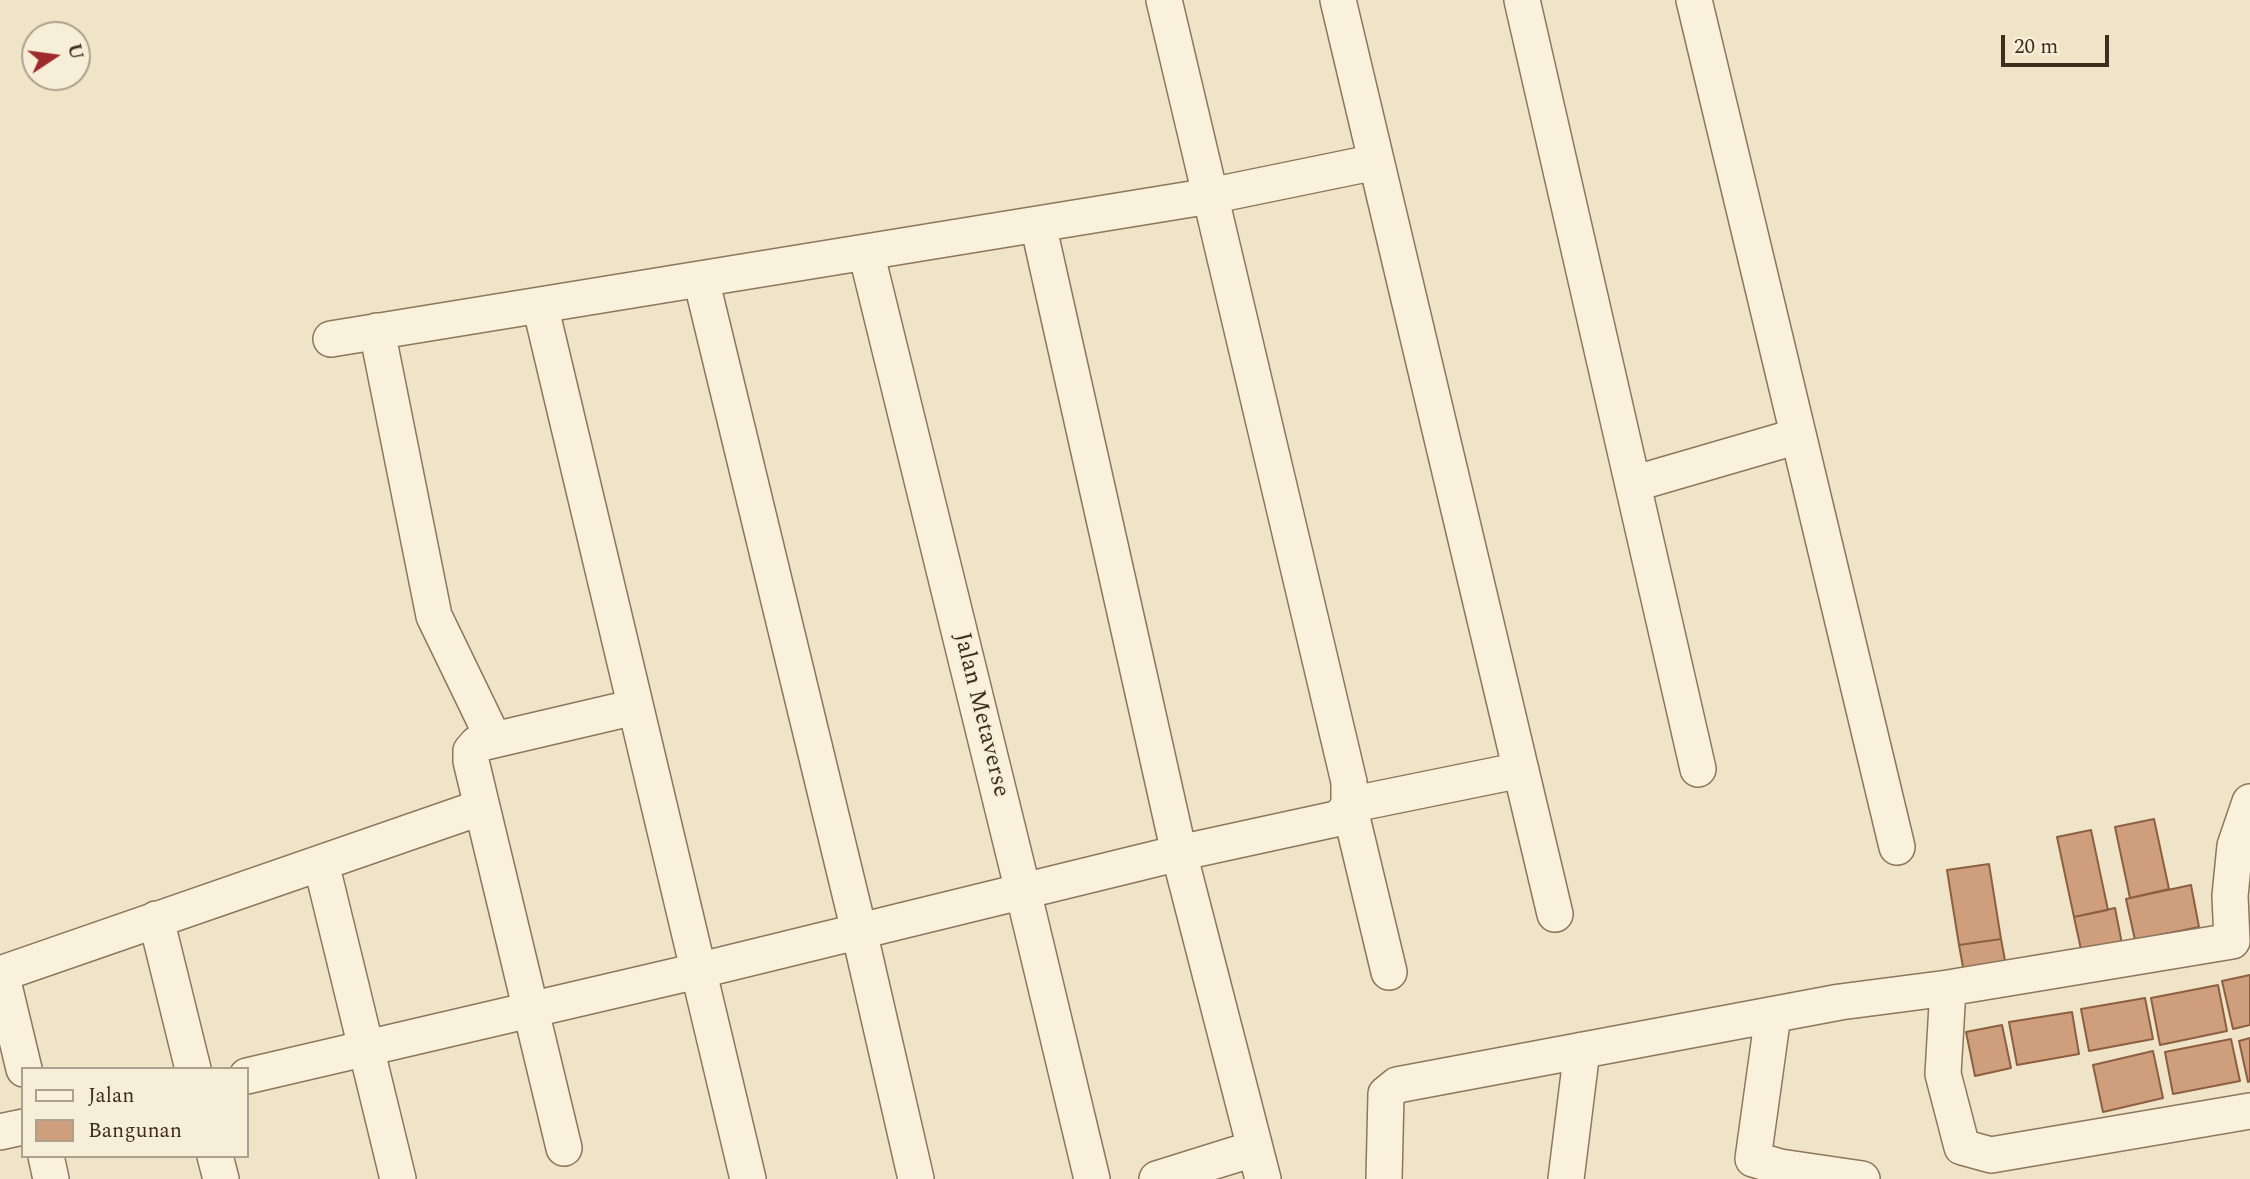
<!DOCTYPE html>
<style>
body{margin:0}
#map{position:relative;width:2250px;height:1179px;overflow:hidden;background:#f0e4c8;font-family:Spectral,serif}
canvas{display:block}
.legend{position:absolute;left:21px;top:1067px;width:228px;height:91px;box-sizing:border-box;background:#f7eed8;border:2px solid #ada18e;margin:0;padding:9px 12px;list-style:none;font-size:21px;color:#3d2e20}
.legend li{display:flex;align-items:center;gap:14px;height:35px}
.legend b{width:35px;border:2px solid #ada18e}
.north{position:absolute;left:21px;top:21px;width:70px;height:70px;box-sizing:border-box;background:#f7eed8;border:2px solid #ada18e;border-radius:50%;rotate:77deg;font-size:19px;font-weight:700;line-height:28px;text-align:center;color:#3d2e20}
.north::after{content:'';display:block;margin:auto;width:24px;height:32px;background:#9e2a2b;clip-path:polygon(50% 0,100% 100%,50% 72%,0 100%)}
.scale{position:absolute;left:2001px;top:35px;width:108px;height:32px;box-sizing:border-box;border:4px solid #3d2e20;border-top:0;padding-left:9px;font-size:21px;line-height:24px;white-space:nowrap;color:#3d2e20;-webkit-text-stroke:5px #f7eed8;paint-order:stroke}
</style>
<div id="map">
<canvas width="2250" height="1179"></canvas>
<ul class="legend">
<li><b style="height:9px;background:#faf1dc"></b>Jalan</li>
<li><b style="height:19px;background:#cf9f7d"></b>Bangunan</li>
</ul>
<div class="north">U</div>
<div class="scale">20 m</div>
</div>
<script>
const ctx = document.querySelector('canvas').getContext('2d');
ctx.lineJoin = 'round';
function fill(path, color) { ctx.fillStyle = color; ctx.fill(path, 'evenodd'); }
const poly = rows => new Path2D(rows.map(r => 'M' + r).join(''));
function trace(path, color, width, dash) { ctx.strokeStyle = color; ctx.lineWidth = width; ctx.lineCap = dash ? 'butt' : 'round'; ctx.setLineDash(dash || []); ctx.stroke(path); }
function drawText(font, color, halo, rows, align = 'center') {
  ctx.font = font + ' Spectral,serif'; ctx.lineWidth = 5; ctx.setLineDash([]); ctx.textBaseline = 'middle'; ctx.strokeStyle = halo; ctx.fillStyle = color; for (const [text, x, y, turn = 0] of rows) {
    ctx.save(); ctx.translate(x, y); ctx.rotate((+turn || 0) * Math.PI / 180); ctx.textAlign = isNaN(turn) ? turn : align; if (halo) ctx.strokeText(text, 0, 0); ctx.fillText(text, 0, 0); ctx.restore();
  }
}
const building = poly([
 [2154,819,2169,889,2130,898,2115,827,2154,819],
 [2091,830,2108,910,2074,917,2057,837,2091,830],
 [1989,864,2001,939,1959,945,1947,870,1989,864],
 [2191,885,2199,927,2135,940,2126,899,2191,885],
 [2115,908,2122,944,2082,954,2074,917,2115,908],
 [2001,939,2007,971,1965,978,1959,945,2001,939],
 [2250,975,2250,1025,2233,1029,2222,981,2250,975],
 [2218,985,2227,1031,2160,1045,2151,998,2218,985],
 [2145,998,2153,1039,2089,1051,2081,1009,2145,998],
 [2072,1012,2079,1054,2017,1065,2009,1022,2072,1012],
 [2002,1025,2011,1068,1975,1076,1966,1032,2002,1025],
 [2250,1038,2250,1081,2248,1082,2239,1041,2250,1038],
 [2231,1039,2240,1081,2173,1094,2165,1052,2231,1039],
 [2153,1051,2163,1098,2103,1112,2093,1065,2153,1051]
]);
const street = poly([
 [1338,0,1555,914],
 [1522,0,1698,769],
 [1694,0,1897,847],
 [1038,224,1179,853,1263,1179],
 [866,252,1023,891,1092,1179],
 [701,279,859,931,916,1179],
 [540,305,748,1179],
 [377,331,434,616,494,740],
 [331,339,1210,196,1376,162],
 [1633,484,1798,436],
 [321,863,398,1179],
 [156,919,193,1069],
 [1389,972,1349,805,1521,770],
 [1,973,24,1069],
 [0,974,482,807],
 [1948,988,1943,1074,1962,1147,1991,1155,2250,1111],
 [1773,1015,1753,1159,1780,1167,1862,1179],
 [247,1076,697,971,1179,853,1340,818,1349,805,1349,782,1164,0],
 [0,1132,23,1127],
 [564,1148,482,807,471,761,471,751,477,744,635,707],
 [46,1156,51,1179],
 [215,1156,221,1179],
 [1157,1179,1253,1149],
 [1384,1179,1386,1094,1397,1085,1840,1002,1948,988,2232,941,2230,896,2235,846,2250,802],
 [1566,1179,1582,1050]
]);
const streetNames = [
 ["Jalan Metaverse",980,715,76]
];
fill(building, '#cf9f7d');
trace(building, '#8d5f41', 2);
trace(street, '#8d765c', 38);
trace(street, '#faf1dc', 35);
drawText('24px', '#3d2e20', '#f7eed8', streetNames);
</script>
